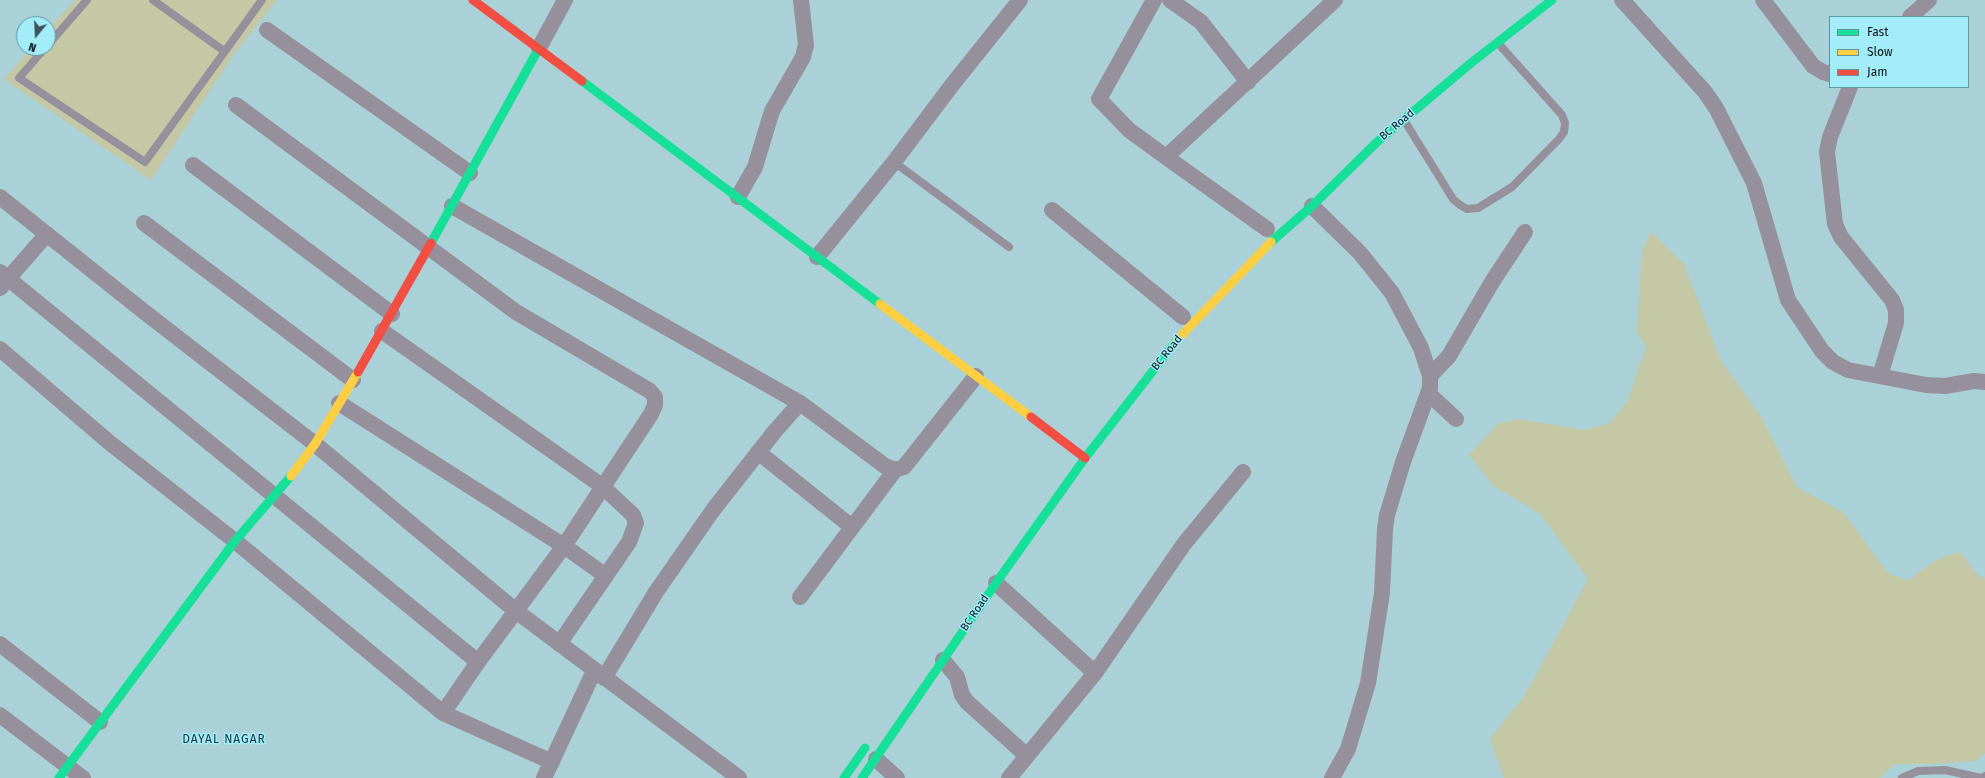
<!DOCTYPE html>
<style>
body{margin:0}
#map{position:relative;width:1985px;height:778px;overflow:hidden;background:#aad1d8;font-family:"Fira Sans",sans-serif}
canvas{display:block}
.legend{position:absolute;left:1829px;top:16px;width:140px;height:72px;box-sizing:border-box;background:#a3ecf9;border:1px solid #62949e;margin:0;padding:5px 7px;list-style:none;font-size:12px;color:#001115}
.legend li{display:flex;align-items:center;gap:8px;height:20px}
.legend b{width:20px;border:1px solid #62949e}
.north{position:absolute;left:16px;top:16px;width:40px;height:40px;box-sizing:border-box;background:#a3ecf9;border:1px solid #62949e;border-radius:50%;rotate:198deg;font-size:11px;font-weight:700;line-height:16px;text-align:center;color:#001115}
.north::after{content:'';display:block;margin:auto;width:14px;height:18px;background:#3b5459;clip-path:polygon(50% 0,100% 100%,50% 72%,0 100%)}
</style>
<div id="map">
<canvas width="1985" height="778"></canvas>
<ul class="legend">
<li><b style="height:5px;background:#16e098"></b>Fast</li>
<li><b style="height:5px;background:#ffcf43"></b>Slow</li>
<li><b style="height:5px;background:#f24e42"></b>Jam</li>
</ul>
<div class="north">N</div>
</div>
<script>
const ctx = document.querySelector('canvas').getContext('2d');
ctx.lineJoin = 'round';
function fill(path, color) { ctx.fillStyle = color; ctx.fill(path, 'evenodd'); }
const poly = rows => new Path2D(rows.map(r => 'M' + r).join(''));
function trace(path, color, width, dash) { ctx.strokeStyle = color; ctx.lineWidth = width; ctx.lineCap = dash ? 'butt' : 'round'; ctx.setLineDash(dash || []); ctx.stroke(path); }
function drawText(font, color, halo, rows, align = 'center') {
  ctx.font = font + ' "Fira Sans",sans-serif'; ctx.lineWidth = 3; ctx.setLineDash([]); ctx.textBaseline = 'middle'; ctx.strokeStyle = halo; ctx.fillStyle = color; for (const [text, x, y, turn = 0] of rows) {
    ctx.save(); ctx.translate(x, y); ctx.rotate((+turn || 0) * Math.PI / 180); ctx.textAlign = isNaN(turn) ? turn : align; if (halo) ctx.strokeText(text, 0, 0); ctx.fillText(text, 0, 0); ctx.restore();
  }
}
const green = poly([
 [75,0,277,0,235,53,151,180,4,79,32,48,48,48,48,30],
 [1651,232,1684,264,1720,359,1762,418,1797,487,1844,513,1888,573,1909,581,1920,571,1940,558,1960,552,1977,574,1985,579,1985,753,1976,761,1931,764,1895,764,1880,778,1504,778,1490,739,1525,695,1588,579,1540,514,1494,486,1469,455,1498,424,1517,419,1585,430,1610,423,1628,400,1646,347,1637,332,1642,251]
]);
const lane = poly([
 [153,0,224,51],
 [48,45,87,0],
 [45,48,19,78,145,162,262,0],
 [1404,120,1453,199,1460,205,1467,209,1478,208,1512,187,1559,139,1564,132,1565,123,1562,115,1498,43],
 [894,162,1009,247],
 [1902,778,1918,771,1945,770,1981,778,1985,776]
]);
const street = poly([
 [1154,0,1099,99,1129,130,1166,157],
 [1170,0,1201,22,1248,82],
 [1622,0,1705,92,1716,108,1754,183,1788,300,1822,351,1833,362,1848,370,1926,385,1945,386,1974,381,1985,382],
 [1763,0,1813,66,1823,72,1830,74],
 [1910,17,1929,0],
 [267,30,470,173],
 [539,48,565,0],
 [1850,87,1830,137,1827,152,1835,224,1841,237,1892,300,1896,310,1896,323,1880,376],
 [236,105,516,312,650,391,655,397,655,405,651,414,564,546,478,662,443,713,552,762],
 [193,165,392,314],
 [0,197,147,314,315,444,516,611,739,778],
 [738,197,755,167,772,111,803,57,806,45,801,0],
 [452,206,800,403],
 [1312,206,1360,253,1392,293,1421,348,1430,376,1430,388,1403,462,1387,515,1385,529,1382,593,1368,683,1348,749,1332,778],
 [1052,210,1183,317],
 [144,223,353,380],
 [1267,229,1166,157,1335,0],
 [817,257,894,162,952,85,1020,0],
 [0,272,478,662],
 [0,288,47,234],
 [382,331,602,486,633,515,636,523,629,542,559,644],
 [0,349,110,443,235,541,443,713],
 [1430,376,1449,356,1492,282,1525,232],
 [1428,393,1456,419],
 [339,403,564,546,606,576],
 [758,452,852,527],
 [996,583,1095,673],
 [800,597,895,470],
 [0,644,100,722],
 [943,660,957,677,962,695,967,702,1027,756],
 [604,678,656,592,713,510,775,431,800,403,885,466,895,470,904,467,976,376],
 [0,715,83,778],
 [876,759,897,778],
 [544,778,594,671],
 [1009,778,1095,673,1184,544,1243,472]
]);
const fast = poly([
 [582,81,880,304],
 [1271,242,1312,206,1376,143,1471,63,1552,0],
 [431,243,539,48],
 [59,778,235,541,291,476],
 [844,778,865,748],
 [862,778,996,583,1085,458,1177,340]
]);
const slow = poly([
 [880,304,1031,417],
 [1177,340,1271,242],
 [291,476,315,444,358,372]
]);
const jam = poly([
 [473,0,582,81],
 [358,372,431,243],
 [1031,417,1085,458]
]);
const streetNames = [
 ["BC Road",1397,125,-40],
 ["BC Road",1167,353,-51],
 ["BC Road",975,613,-56]
];
const neighbourhoodNames = [
 ["DAYAL NAGAR",224,740]
];
fill(green, '#c4c8a5');
trace(lane, '#96909c', 8);
trace(street, '#96909c', 16);
trace(fast, '#16e098', 9);
trace(slow, '#ffcf43', 9);
trace(jam, '#f24e42', 9);
drawText('11px', '#001115', '#a3ecf9', streetNames);
ctx.letterSpacing = '1px';
drawText('12px', '#0e363c', '#a3ecf9', neighbourhoodNames);
ctx.letterSpacing = '0px';
</script>
